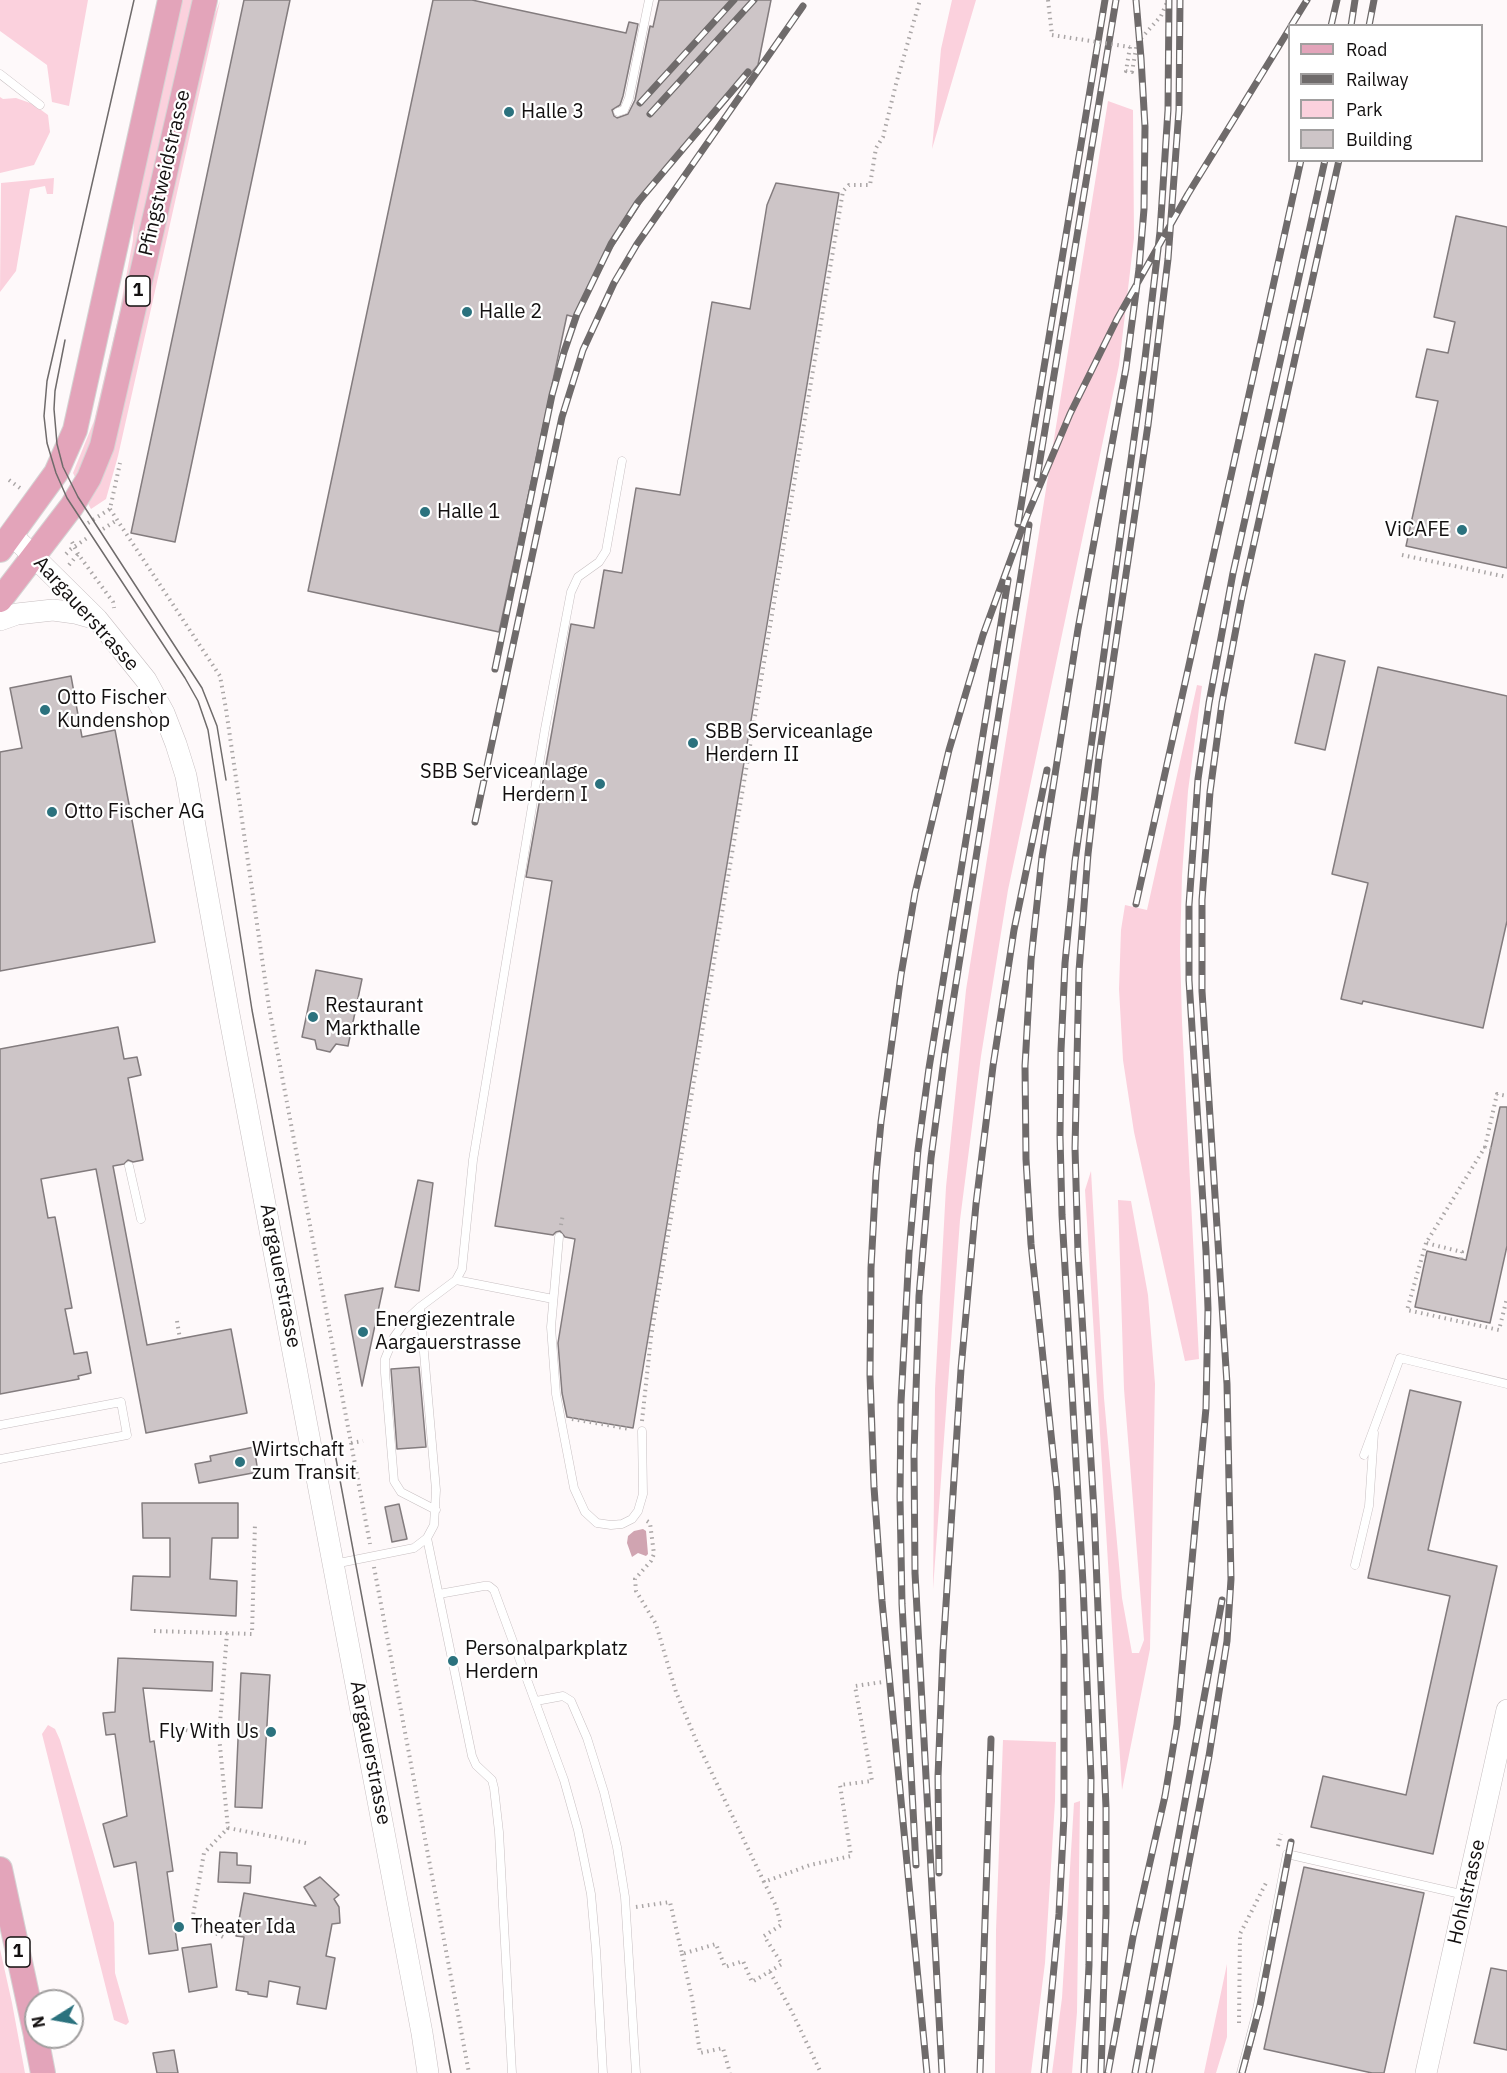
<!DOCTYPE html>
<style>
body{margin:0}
#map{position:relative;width:1507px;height:2073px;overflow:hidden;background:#fef9fa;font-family:"IBM Plex Sans",sans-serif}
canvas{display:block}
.legend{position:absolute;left:1288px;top:24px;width:195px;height:138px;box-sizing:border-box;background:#fff;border:2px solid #a19f9f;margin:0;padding:8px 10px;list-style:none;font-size:18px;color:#131010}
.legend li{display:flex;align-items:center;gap:12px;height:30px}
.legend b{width:30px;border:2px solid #a19f9f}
.north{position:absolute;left:24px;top:1989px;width:60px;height:60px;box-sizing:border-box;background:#fff;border:2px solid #a19f9f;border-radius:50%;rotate:259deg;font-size:16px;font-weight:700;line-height:24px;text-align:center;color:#131010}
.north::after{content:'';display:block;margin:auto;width:21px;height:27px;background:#2b727e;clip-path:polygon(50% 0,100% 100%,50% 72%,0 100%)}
</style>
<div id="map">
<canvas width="1507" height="2073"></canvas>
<ul class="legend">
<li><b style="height:8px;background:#e3a4ba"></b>Road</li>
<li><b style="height:8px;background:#6f6b6b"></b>Railway</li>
<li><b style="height:16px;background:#fbd1dd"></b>Park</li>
<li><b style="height:16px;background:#cdc5c7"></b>Building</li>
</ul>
<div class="north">N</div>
</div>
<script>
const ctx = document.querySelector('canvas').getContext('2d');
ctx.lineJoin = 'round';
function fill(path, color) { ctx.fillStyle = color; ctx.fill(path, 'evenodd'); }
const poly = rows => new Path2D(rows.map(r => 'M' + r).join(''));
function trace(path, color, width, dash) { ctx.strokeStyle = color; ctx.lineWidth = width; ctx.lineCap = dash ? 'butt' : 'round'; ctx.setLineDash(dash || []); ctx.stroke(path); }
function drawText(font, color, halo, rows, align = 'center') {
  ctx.font = font + ' "IBM Plex Sans",sans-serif'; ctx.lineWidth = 4.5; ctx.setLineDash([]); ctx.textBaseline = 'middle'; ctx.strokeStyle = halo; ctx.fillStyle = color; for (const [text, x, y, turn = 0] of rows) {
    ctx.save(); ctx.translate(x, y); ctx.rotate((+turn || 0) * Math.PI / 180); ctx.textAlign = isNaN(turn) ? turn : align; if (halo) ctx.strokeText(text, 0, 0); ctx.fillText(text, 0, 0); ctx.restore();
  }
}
const green = poly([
 [0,0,88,0,69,106,52,102,47,65,0,31],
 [179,0,194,0,91,447,76,479,73,473,94,421,119,314,133,240,135,199],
 [952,0,976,0,932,149,941,49],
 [220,1,118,456,106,499,91,509,87,502,210,27],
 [0,97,3,99,16,98,33,104,48,115,50,132,34,165,0,173],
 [1108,101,1133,110,1134,238,1119,365,1008,890,981,1056,960,1220,933,1589,935,1389,946,1187,966,990],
 [54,178,53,194,47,194,45,186,30,189,16,271,0,292,1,183],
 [1197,685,1202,686,1188,791,1182,876,1180,949,1182,1022,1199,1359,1185,1361,1134,1132,1123,1060,1119,989,1121,930,1125,905,1147,910],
 [1091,1171,1104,1398,1122,1598,1132,1653,1139,1653,1144,1640,1124,1389,1118,1200,1131,1201,1148,1295,1155,1384,1150,1649,1122,1790,1085,1190],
 [48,1725,55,1729,60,1740,114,1923,115,1973,129,2022,126,2025,114,2020,42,1734],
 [1003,1740,1056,1742,1055,1801,1045,1963,1031,2073,995,2073,996,1930],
 [1080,1801,1077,2012,1072,2073,1052,2073,1062,1998,1074,1803],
 [0,1949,12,2003,25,2073,0,2073],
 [1227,1964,1227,2037,1216,2073,1204,2073]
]);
const water = poly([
 [643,1529,646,1531,648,1554,646,1556,638,1553,632,1557,627,1543,628,1536,634,1531]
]);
const building = poly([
 [244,0,290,0,175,542,131,533,244,0],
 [433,0,472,0,626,33,629,22,638,24,623,96,620,105,612,110,614,116,617,118,628,114,635,100,650,26,653,27,659,0,771,0,758,65,646,195,609,252,574,317,567,315,499,632,308,591,433,0],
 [776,183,839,193,633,1428,567,1417,562,1393,558,1343,575,1239,565,1237,560,1231,556,1232,553,1235,495,1226,552,881,526,877,571,624,594,628,604,570,622,573,636,488,680,495,712,302,750,309,767,205,776,183],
 [1456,216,1507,227,1507,568,1406,546,1438,401,1416,397,1427,349,1448,353,1455,322,1434,317,1456,216],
 [1315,654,1345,661,1325,750,1295,743,1315,654],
 [1378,667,1507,696,1507,921,1483,1028,1363,1001,1362,1004,1341,999,1368,883,1332,874,1378,667],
 [71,676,82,737,115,730,155,942,0,971,0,752,22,748,10,688,71,676],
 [316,970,362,979,348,1046,336,1044,330,1052,317,1049,315,1040,302,1037,316,970],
 [118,1027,124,1059,137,1057,141,1075,128,1078,143,1160,133,1162,128,1160,124,1164,113,1166,147,1345,231,1329,247,1413,146,1433,96,1169,41,1179,48,1218,55,1217,72,1308,65,1309,74,1354,87,1352,91,1373,78,1376,79,1379,0,1394,0,1049,118,1027],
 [1500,1107,1507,1107,1507,1246,1490,1323,1415,1307,1427,1251,1466,1260,1500,1107],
 [418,1180,433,1183,419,1291,395,1287,418,1180],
 [383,1288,362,1386,345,1295,383,1288],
 [419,1367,426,1447,397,1449,391,1369,419,1367],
 [1410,1390,1461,1402,1428,1550,1497,1566,1433,1854,1311,1827,1323,1776,1406,1795,1450,1596,1368,1578,1410,1390],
 [254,1447,258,1472,199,1483,195,1464,211,1461,210,1456,254,1447],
 [142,1503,238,1503,238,1538,212,1538,210,1579,237,1581,236,1616,131,1610,133,1576,170,1577,170,1538,143,1538,142,1503],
 [399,1504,407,1539,392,1542,385,1507,399,1504],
 [118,1658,213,1662,212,1691,143,1688,150,1742,154,1741,173,1871,167,1872,178,1950,149,1954,136,1862,114,1867,103,1824,127,1816,115,1734,106,1735,103,1713,115,1712,118,1658],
 [241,1673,270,1675,262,1808,235,1807,241,1673],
 [220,1852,237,1853,237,1865,251,1866,250,1883,218,1882,220,1852],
 [1304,1867,1424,1893,1384,2073,1372,2073,1264,2049,1304,1867],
 [320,1877,339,1895,334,1899,339,1907,340,1923,332,1924,326,1956,335,1958,326,2009,297,2004,300,1987,269,1981,267,1997,248,1994,248,1992,236,1990,244,1937,236,1936,244,1893,316,1906,304,1887,320,1877],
 [211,1944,217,1987,189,1992,182,1948,211,1944],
 [1491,1968,1507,1971,1507,2050,1474,2043,1491,1968],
 [174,2050,178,2073,157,2073,153,2053,174,2050]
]);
const path = poly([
 [1048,0,1052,35],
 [1130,47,1126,71,1132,72,1137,43,1161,16,1168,0],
 [9,480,20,488],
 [110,509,220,676,226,709,269,1007,370,1544],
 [88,523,110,509,120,463],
 [103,529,117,520],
 [72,542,78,554,113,602,114,608],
 [66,554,71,549,87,538],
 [1402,555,1507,577],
 [69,565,78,554],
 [1491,1149,1485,1147,1497,1094,1507,1096],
 [561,1225,563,1214],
 [1426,1243,1407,1310,1499,1330,1507,1298],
 [1461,1259,1462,1252,1426,1243,1485,1147],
 [177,1321,180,1339],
 [572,1419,630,1429],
 [642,1421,651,1337,843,191,849,185,870,185,876,148,883,137,896,84,920,0],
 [351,1443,363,1441],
 [647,1521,650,1523,654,1554,651,1561,635,1579,636,1591,656,1624,676,1692,696,1740,764,1882,810,1865,851,1856,840,1785,872,1781,855,1686,883,1682],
 [374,1567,469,2073],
 [154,1631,252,1634,255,1523],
 [174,1728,219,1736,228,1828,306,1843],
 [219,1736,227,1633],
 [1278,1846,1281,1834],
 [636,1907,670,1902,682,1954,716,1944,725,1967,743,1961,752,1982,782,1964,764,1936,781,1925,776,1906,764,1882],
 [223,1937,192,1921,204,1853,228,1828],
 [682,1954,692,1998,700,2053,723,2048,730,2073],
 [770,1972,792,2012,821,2073],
 [1239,2023,1240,1934,1267,1881]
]);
const lane = poly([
 [0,74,40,105],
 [618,112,624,110,629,98,649,0],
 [129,1166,141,1219],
 [559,1237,551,1327,556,1394,574,1488,585,1512,597,1523,611,1525,622,1524,632,1519,638,1511,643,1494,642,1431],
 [456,1280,553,1299],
 [0,1425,121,1402,127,1435,0,1459],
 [1364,1455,1400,1358,1507,1384],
 [436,1510,401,1492,394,1481,385,1373,385,1359,394,1337,407,1319,420,1307,456,1280,462,1269,473,1160,545,729,571,592,578,577,599,562,606,551,622,461],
 [427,1538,472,1756,476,1765,492,1780,494,1788,499,1832,512,2073],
 [334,1564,414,1548,427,1538,434,1525,436,1490,420,1307],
 [1355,1565,1369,1506,1374,1433],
 [439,1594,484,1586,489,1586,494,1590,564,1780,578,1830,591,1894,596,1950,603,2073],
 [536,1701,563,1696,571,1701,587,1738,604,1792,617,1847,625,1897,636,2073],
 [1241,2073,1256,2015,1287,1854,1465,1895]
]);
const secondary = poly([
 [12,535,97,619,146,680,164,713,176,744,186,776,229,1014,422,2033,428,2073],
 [0,620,17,614,53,610,75,613,96,619],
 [1426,2073,1507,1710]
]);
const primary = poly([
 [0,550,56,473,75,430,170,0],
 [0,600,72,506,89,478,102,446,205,0],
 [0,1869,36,2036],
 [36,2037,43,2073]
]);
const tram = poly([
 [134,0,47,381,44,416,47,443,56,473,67,498,185,678,198,701,208,730,252,1010,451,2073],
 [65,340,55,391,54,409,57,444,63,467,78,497,202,688,217,726,226,780]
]);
const rail = poly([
 [1291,26,1307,0],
 [1331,26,1337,0],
 [1351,26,1355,0],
 [1369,26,1374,0],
 [640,103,734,0],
 [650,114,754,0],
 [1037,478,1116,0],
 [1018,524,1105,0],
 [495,669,552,395,564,352,577,314,611,244,638,202,748,72],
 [475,822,562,417,583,350,614,283,637,244,803,6],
 [1136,904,1301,160],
 [916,1865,902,1604,900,1497,901,1402,909,1253,918,1150,929,1068,1008,580],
 [939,1873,938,1777,943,1651,961,1369,976,1204,993,1066,1014,930,1047,770],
 [927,2073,882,1601,874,1487,870,1375,871,1268,876,1175,881,1122,901,975,915,893,949,750,983,635,1024,523,1070,414,1117,319,1188,194,1290,28],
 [942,2073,915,1573,914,1454,919,1296,931,1158,945,1052,1029,525],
 [980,2073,991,1739],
 [1044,2073,1059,1914,1064,1816,1064,1651,1062,1572,1057,1491,1031,1244,1026,1159,1025,1066,1031,960,1042,857,1078,629,1126,368,1139,269,1144,209,1145,127,1141,58,1136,0],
 [1084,2073,1089,1965,1091,1778,1083,1584,1062,1215,1060,1136,1061,1050,1065,963,1075,861,1144,367,1160,232,1168,110,1169,0],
 [1101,2073,1106,1913,1106,1808,1094,1510,1078,1253,1075,1148,1079,971,1088,854,1099,757,1148,425,1168,259,1179,110,1180,0],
 [1108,2073,1133,1937,1165,1796,1177,1724,1206,1408,1208,1309,1206,1251,1189,980,1189,905,1198,779,1209,703,1233,573,1325,160],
 [1135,2073,1222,1600],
 [1149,2073,1209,1756,1227,1641,1231,1579,1227,1384,1202,991,1202,900,1210,792,1222,703,1242,597,1339,160],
 [1242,2073,1260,2005,1291,1842]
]);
const pathBridge = poly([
 [1052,35,1130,47]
]);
const markers = [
 [509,112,6,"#2b727e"],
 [467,312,6,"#2b727e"],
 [425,512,6,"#2b727e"],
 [1462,530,6,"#2b727e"],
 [45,710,6,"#2b727e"],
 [693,743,6,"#2b727e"],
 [600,784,6,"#2b727e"],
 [52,812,6,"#2b727e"],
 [313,1017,6,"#2b727e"],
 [363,1332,6,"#2b727e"],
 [240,1462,6,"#2b727e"],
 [453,1661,6,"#2b727e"],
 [271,1732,6,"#2b727e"],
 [179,1927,6,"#2b727e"]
];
const shields = [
 [138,291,24],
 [18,1952,24]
];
const shieldNames = [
 ["1",138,291],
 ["1",18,1952]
];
const poiNames = [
 ["Halle 3",521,112],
 ["Halle 2",479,312],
 ["Halle 1",437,512],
 ["ViCAFE",1450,530,"right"],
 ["Otto Fischer",57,698],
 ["Kundenshop",57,721],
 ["SBB Serviceanlage",705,732],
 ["Herdern II",705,755],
 ["SBB Serviceanlage",588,772,"right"],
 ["Herdern I",588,795,"right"],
 ["Otto Fischer AG",64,812],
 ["Restaurant",325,1006],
 ["Markthalle",325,1029],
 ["Energiezentrale",375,1320],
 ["Aargauerstrasse",375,1343],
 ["Wirtschaft",252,1450],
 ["zum Transit",252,1473],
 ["Personalparkplatz",465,1649],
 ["Herdern",465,1672],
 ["Fly With Us",259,1732,"right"],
 ["Theater Ida",191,1927]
];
const streetNames = [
 ["Pfingstweidstrasse",165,173,-77],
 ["Aargauerstrasse",86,614,48],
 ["Aargauerstrasse",280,1276,79],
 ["Aargauerstrasse",370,1753,79],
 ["Hohlstrasse",1467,1892,-77]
];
fill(green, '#fbd1dd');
fill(water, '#d0a4b1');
fill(building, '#cdc5c7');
trace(building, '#837c7e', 1.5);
trace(lane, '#c7bfc1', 9);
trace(secondary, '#c7bfc1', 22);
trace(primary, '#d5d4d4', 26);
trace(path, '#aaa6a6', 4, [1.5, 4.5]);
trace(lane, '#fff', 8);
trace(secondary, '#fff', 21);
trace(primary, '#e3a4ba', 24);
trace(tram, '#6f6b6b', 1.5);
trace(rail, '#6f6b6b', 7);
trace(rail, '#fff', 4.5, [14]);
trace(pathBridge, '#aaa6a6', 4, [1.5, 4.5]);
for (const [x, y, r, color] of markers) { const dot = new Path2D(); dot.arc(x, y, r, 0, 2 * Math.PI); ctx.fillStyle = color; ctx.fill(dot); trace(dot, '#fff', 2); }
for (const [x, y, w] of shields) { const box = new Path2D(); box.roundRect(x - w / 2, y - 15, w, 30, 4.5); ctx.fillStyle = '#fff'; ctx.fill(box); trace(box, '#131010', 1.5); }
drawText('bold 18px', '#131010', null, shieldNames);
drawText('20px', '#131010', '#fff', poiNames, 'left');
drawText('20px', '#131010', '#fff', streetNames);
</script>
